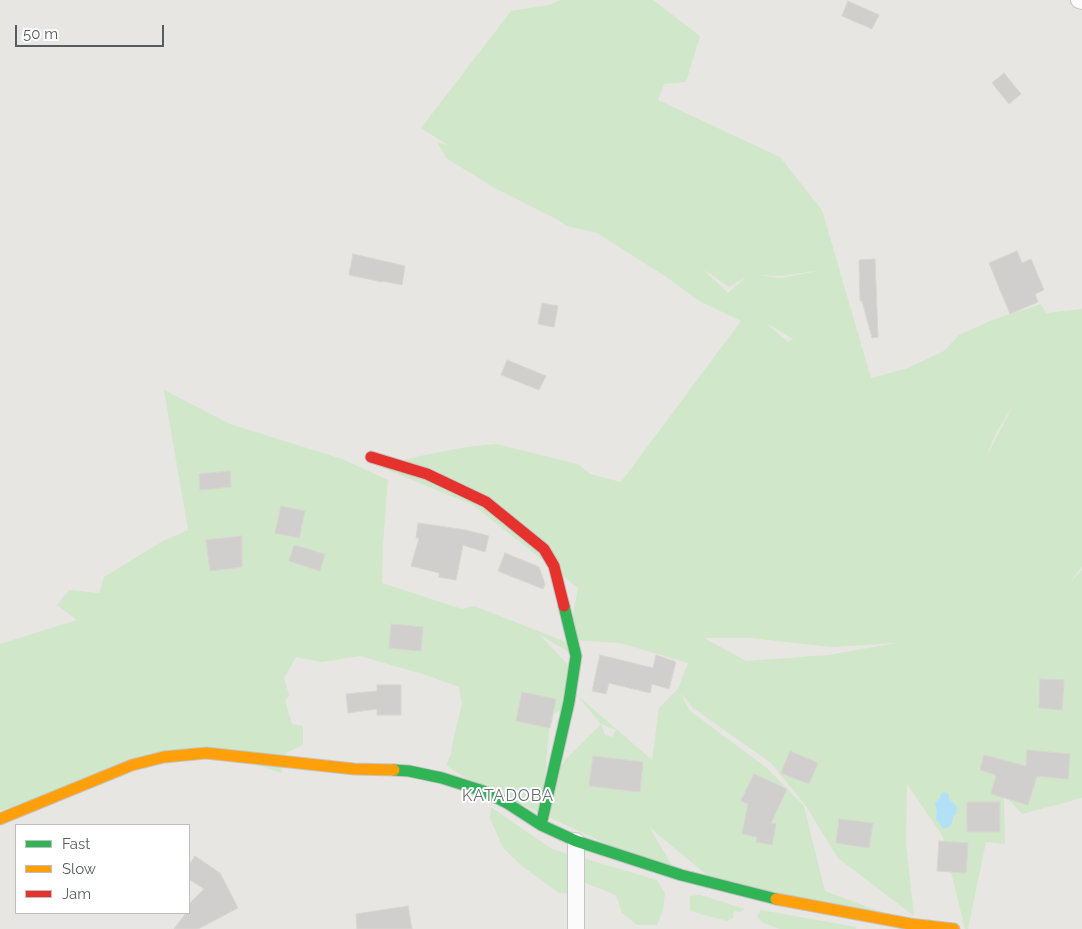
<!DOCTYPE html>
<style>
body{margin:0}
#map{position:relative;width:1082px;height:929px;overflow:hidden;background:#e8e6e2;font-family:Raleway,sans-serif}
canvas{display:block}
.legend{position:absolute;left:15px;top:824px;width:175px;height:90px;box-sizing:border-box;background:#fff;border:1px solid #bcbec0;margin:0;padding:6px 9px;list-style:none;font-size:15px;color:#575c61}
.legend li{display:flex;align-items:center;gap:10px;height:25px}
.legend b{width:25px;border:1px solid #bcbec0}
.scale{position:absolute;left:15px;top:25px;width:149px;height:22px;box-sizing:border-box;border:2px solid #575c61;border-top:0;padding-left:6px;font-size:15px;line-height:18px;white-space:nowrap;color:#575c61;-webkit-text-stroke:4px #fff;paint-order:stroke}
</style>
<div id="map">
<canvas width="1082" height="929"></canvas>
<ul class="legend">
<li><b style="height:6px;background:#30b455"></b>Fast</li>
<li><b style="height:6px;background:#ff9f0a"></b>Slow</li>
<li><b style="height:6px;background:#e5322d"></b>Jam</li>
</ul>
<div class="scale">50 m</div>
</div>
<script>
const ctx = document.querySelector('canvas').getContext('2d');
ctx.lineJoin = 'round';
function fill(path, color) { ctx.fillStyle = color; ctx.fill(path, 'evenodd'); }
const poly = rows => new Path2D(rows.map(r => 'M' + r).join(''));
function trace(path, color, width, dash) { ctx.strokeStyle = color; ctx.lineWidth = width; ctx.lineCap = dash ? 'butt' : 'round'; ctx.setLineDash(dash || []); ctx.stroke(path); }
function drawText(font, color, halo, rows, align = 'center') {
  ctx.font = font + ' Raleway,sans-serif'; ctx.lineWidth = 4; ctx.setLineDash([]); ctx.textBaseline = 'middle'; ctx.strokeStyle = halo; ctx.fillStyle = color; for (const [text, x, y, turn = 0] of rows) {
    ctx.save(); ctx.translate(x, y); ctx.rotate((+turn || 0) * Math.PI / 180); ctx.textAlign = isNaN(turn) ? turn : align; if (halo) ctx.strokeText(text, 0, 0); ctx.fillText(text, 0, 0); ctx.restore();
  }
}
const green = poly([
 [561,0,653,0,700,36,686,82,664,84,658,100,780,157,822,210,871,378,908,368,944,351,959,335,992,320,1041,304,1046,313,1082,309,1082,567,1069,583,1082,570,1082,798,1022,814,1006,797,1004,797,1005,844,986,842,968,929,965,929,942,835,907,784,906,843,914,916,838,858,806,806,771,763,693,708,680,692,690,711,767,768,804,806,825,891,918,926,725,890,650,828,680,879,462,776,446,765,451,754,453,740,462,704,459,687,429,676,360,656,321,662,296,657,284,678,289,695,285,701,292,724,303,726,303,745,286,753,281,773,203,746,0,811,0,644,77,620,57,605,69,590,99,593,104,577,163,541,188,530,164,390,230,424,342,459,388,480,383,542,382,583,462,609,474,606,574,645,573,655,539,634,570,667,571,705,550,716,544,793,565,760,601,724,577,695,652,760,659,708,678,689,688,663,620,643,573,640,573,615,578,588,473,505,373,464,390,464,415,457,466,447,496,444,578,464,590,474,621,482,741,321,699,301,665,276,597,233,567,226,556,219,493,187,446,158,437,142,449,146,421,128,511,11,549,5],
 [703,269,729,287,746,277,728,293],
 [823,270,781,278,757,275,781,276],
 [766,323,793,339,795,341,792,339,788,342],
 [1014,404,986,457,996,433],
 [704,638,750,638,831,647,897,643,828,655,746,661],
 [601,724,616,730,612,737,605,735],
 [491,807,552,849,657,880,665,893,663,910,657,925,637,925,622,913,616,895,583,882,575,894,559,893,522,866,503,848,490,818],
 [700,895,723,902,745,909,740,912,734,911,733,918,727,921,690,911,690,896],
 [761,910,856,927,856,929,780,929,763,923,757,916]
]);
const water = poly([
 [945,792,949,794,949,799,957,807,956,814,953,816,952,823,949,827,943,829,939,822,936,820,937,812,935,803,940,798,941,793]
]);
const building = poly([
 [848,1,879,15,872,29,842,16,848,1],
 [1004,73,1021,94,1009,104,992,83,1004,73],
 [1017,251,1022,263,1031,259,1044,290,1035,294,1038,302,1010,314,989,263,1017,251],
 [353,254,405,266,402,285,382,281,382,282,349,275,353,254],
 [875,259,878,337,872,338,862,301,860,301,859,260,875,259],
 [542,303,558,306,554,327,538,324,542,303],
 [507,360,546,376,539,390,501,375,507,360],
 [230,471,231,487,200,490,199,474,230,471],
 [281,506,305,511,299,538,275,533,281,506],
 [418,523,466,530,489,536,485,552,463,545,456,580,439,577,439,573,411,566,419,538,416,538,418,523],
 [242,536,242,567,210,571,206,540,242,536],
 [294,545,325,554,320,571,289,561,294,545],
 [505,553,539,567,545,584,543,589,498,571,505,553],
 [391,624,423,627,421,651,389,648,391,624],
 [600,655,653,668,656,655,676,662,669,689,652,684,650,693,609,683,606,694,592,691,600,655],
 [1040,679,1064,680,1062,710,1039,708,1040,679],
 [377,685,401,685,401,715,377,715,377,709,348,713,346,694,377,691,377,685],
 [522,692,556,699,550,728,516,721,522,692],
 [1027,750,1070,754,1068,779,1037,776,1028,805,991,794,996,775,980,770,984,755,1026,766,1027,750],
 [790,751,818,763,809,784,781,773,790,751],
 [593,756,643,762,640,792,589,786,593,756],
 [754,774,787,789,771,823,776,824,772,845,756,842,757,837,742,834,748,804,741,801,754,774],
 [967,802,1000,802,1000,832,967,832,967,802],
 [839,819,873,823,869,848,836,843,839,819],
 [939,841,968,843,966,873,937,871,939,841],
 [195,856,220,873,238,908,198,929,174,929,186,913,189,913,189,904,204,889,189,879,189,865,195,856],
 [408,906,412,929,357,929,356,914,408,906]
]);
const street = poly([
 [1079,0,1082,1],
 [576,929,576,841]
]);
const fast = poly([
 [394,770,409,771,442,778,483,791,507,803,541,825,576,841,681,875,776,899],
 [541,825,569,702,576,656,564,606]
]);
const slow = poly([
 [0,819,132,765,164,757,206,753,354,769,394,770],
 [776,899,910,924,954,929]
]);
const jam = poly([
 [371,457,427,474,486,502,544,549,554,566,564,606]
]);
const quarterNames = [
 ["KATADOBA",508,796]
];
fill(green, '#d0e7ca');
fill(water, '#b2e0f6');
fill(building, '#d1cfcd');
trace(building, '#d8d5d1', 1);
trace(street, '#c4c5c5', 18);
trace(fast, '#c5c5c5', 13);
trace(slow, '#c5c5c5', 13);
trace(jam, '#c5c5c5', 13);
trace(street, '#fcfbfb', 16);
trace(fast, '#30b455', 11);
trace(slow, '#ff9f0a', 11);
trace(jam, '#e5322d', 11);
ctx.letterSpacing = '1px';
drawText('16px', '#686f73', '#fff', quarterNames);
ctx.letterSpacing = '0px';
</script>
